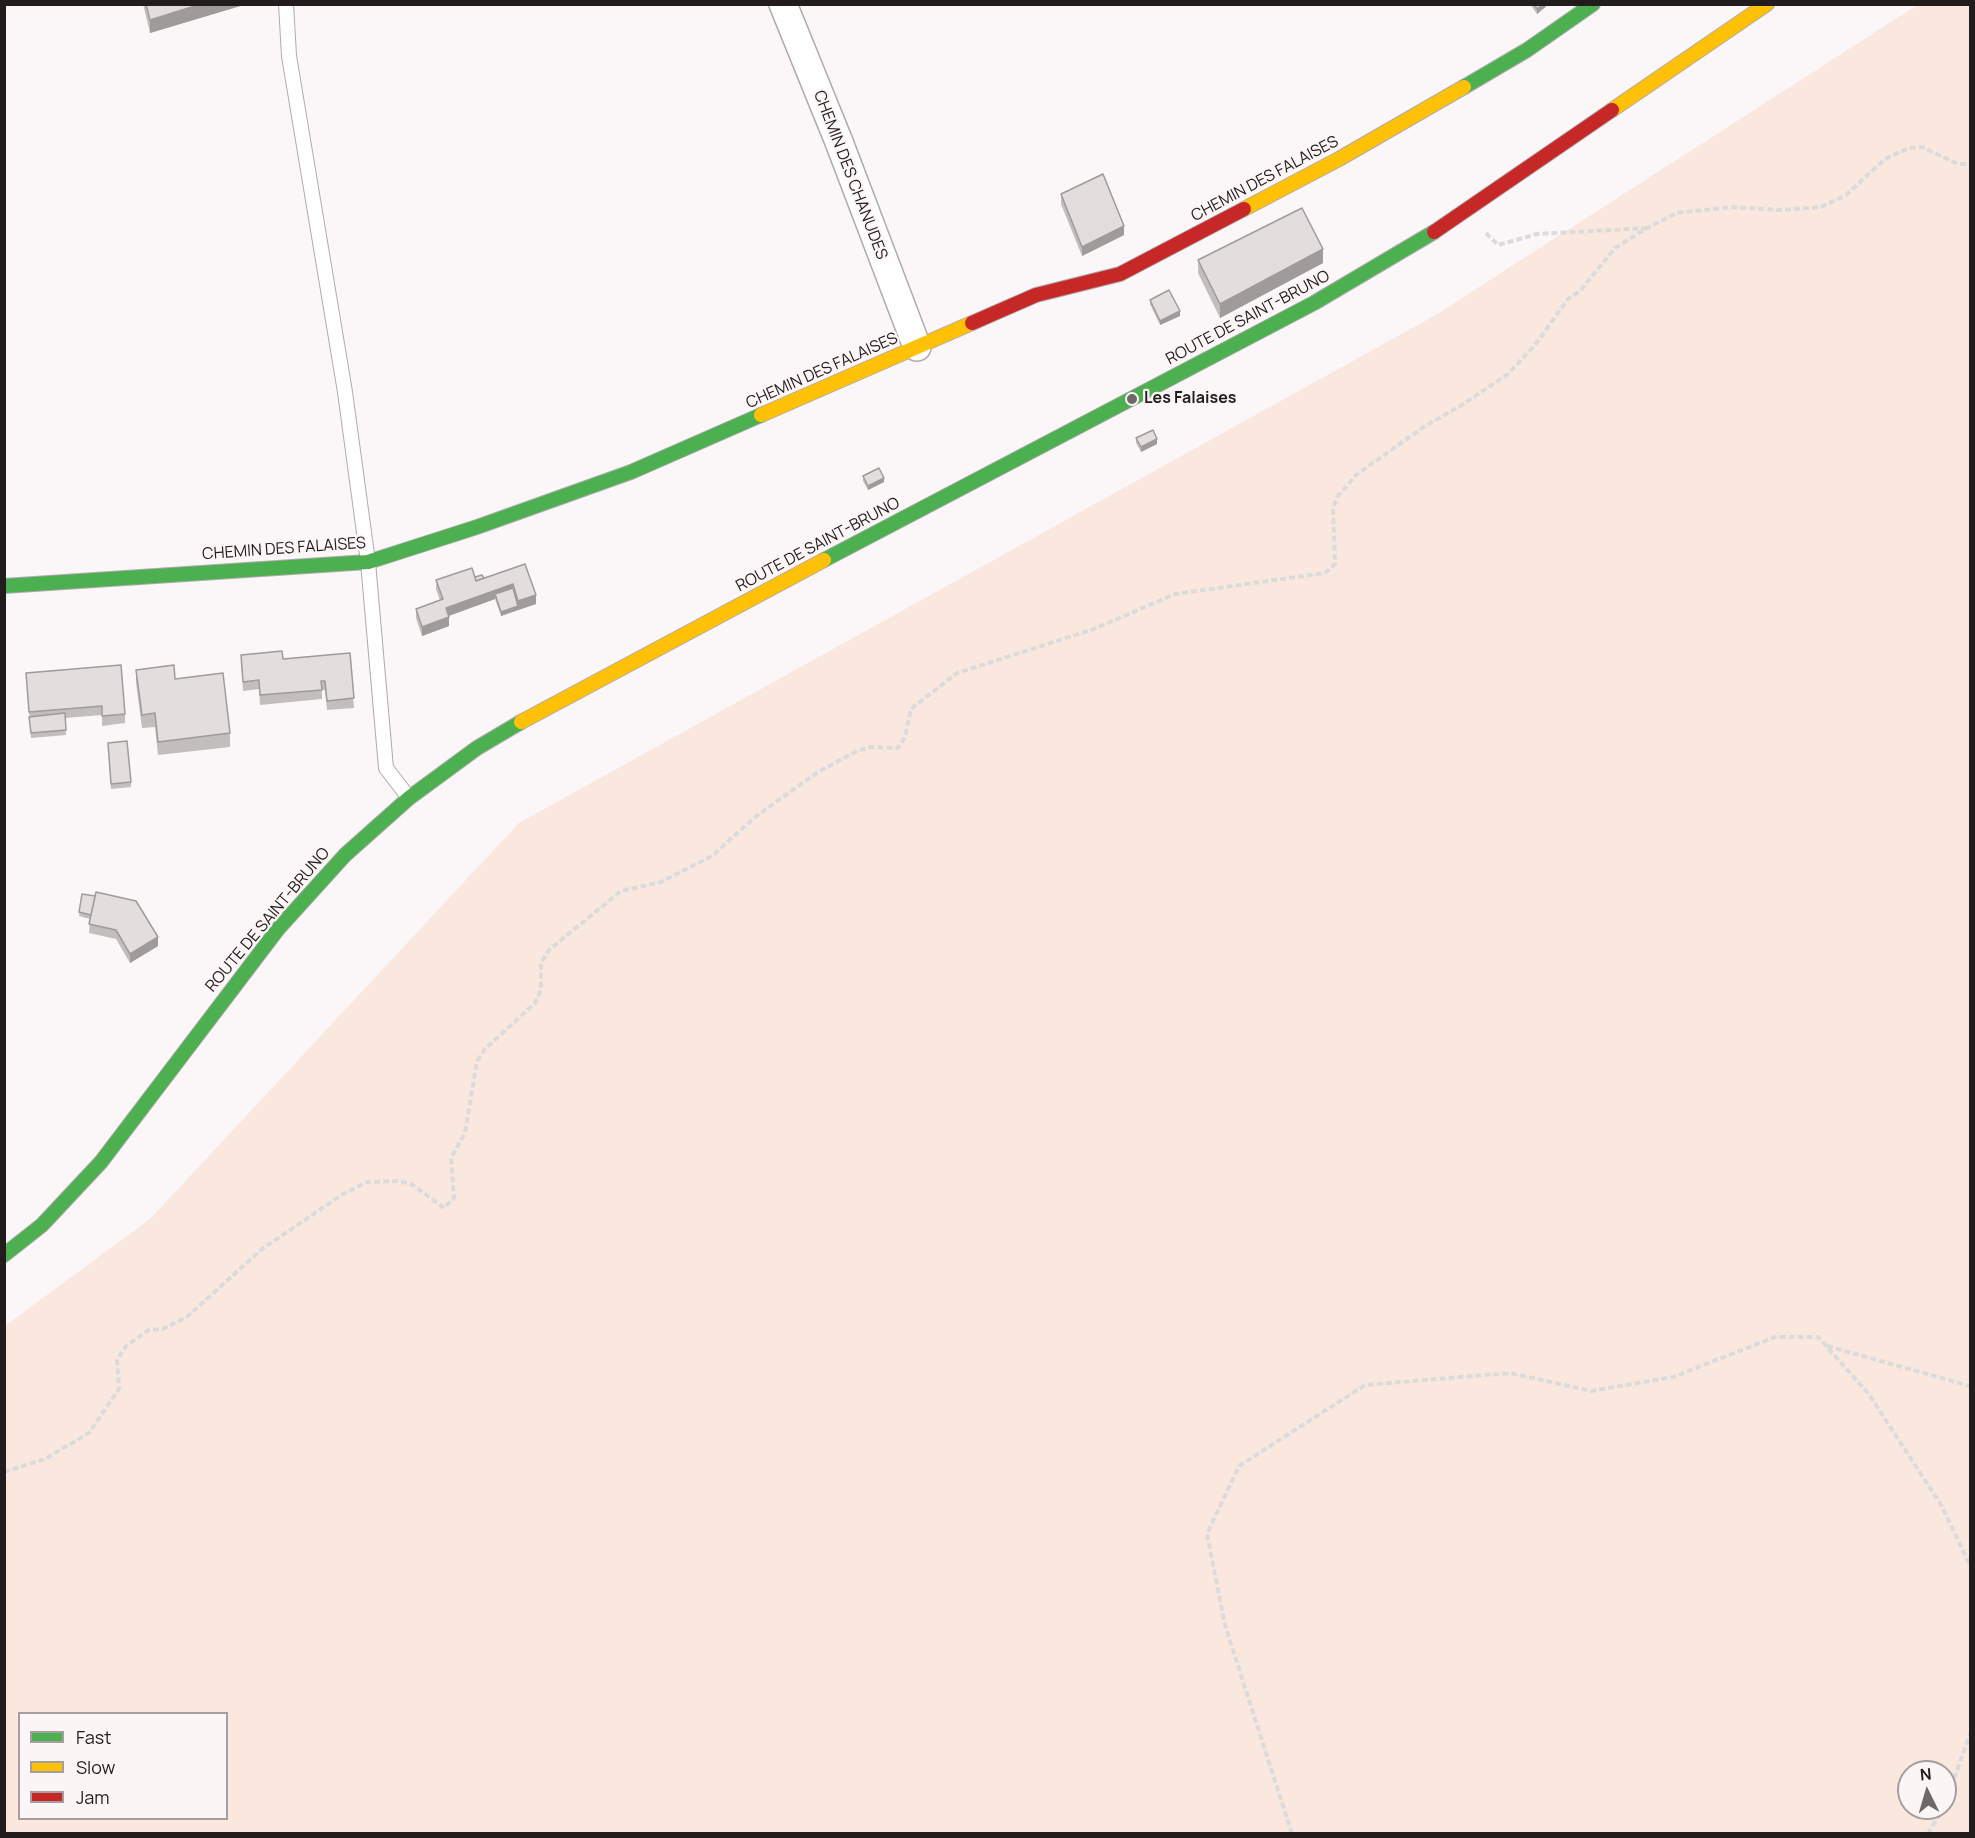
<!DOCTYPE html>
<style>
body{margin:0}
#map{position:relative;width:1975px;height:1838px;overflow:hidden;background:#fbf6f7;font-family:Manrope,sans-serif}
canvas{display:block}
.frame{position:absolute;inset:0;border:6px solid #221c1d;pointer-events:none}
.legend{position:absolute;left:18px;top:1712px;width:210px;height:108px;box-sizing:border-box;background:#fcf5f6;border:2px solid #a59e9f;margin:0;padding:8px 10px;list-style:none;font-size:18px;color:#221c1d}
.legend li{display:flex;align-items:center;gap:12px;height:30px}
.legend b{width:30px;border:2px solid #a59e9f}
.north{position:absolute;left:1897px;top:1760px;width:60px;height:60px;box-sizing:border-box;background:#fcf5f6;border:2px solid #a59e9f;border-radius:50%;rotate:355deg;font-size:16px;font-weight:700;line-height:24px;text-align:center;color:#221c1d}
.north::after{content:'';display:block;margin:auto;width:21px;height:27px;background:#6e6869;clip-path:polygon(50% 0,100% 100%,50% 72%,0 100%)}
</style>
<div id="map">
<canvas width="1975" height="1838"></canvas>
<div class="frame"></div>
<ul class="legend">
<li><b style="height:8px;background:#4caf50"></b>Fast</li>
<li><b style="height:8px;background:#ffc107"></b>Slow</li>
<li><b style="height:8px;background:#c62828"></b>Jam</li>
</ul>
<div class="north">N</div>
</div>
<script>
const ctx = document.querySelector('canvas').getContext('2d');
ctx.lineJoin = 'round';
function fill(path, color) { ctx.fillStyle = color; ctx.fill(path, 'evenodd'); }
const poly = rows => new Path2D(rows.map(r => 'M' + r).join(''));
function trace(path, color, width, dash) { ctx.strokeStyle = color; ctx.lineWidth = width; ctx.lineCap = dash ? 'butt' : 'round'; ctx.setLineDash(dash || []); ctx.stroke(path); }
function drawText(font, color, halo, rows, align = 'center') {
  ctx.font = font + ' Manrope,sans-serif'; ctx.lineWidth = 4.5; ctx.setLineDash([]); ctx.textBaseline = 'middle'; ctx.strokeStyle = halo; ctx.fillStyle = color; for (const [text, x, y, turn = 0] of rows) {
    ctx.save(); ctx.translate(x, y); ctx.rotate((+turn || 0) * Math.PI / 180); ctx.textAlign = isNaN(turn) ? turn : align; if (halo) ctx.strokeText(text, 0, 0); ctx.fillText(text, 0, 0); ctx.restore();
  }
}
const green = poly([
 [1919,4,1970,5,1970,1833,5,1833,5,1326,150,1219,519,823,1434,316],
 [20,1714,226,1714,226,1818,20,1818],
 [1909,1772,1945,1772,1945,1808,1909,1808]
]);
const path = poly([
 [1486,233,1498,245,1537,234,1646,228],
 [1827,1346,1970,1386],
 [4,1472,45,1459,89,1433,119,1389,117,1360,126,1346,149,1330,163,1329,188,1316,262,1249,343,1194,367,1182,400,1181,413,1185,444,1208,454,1198,451,1158,465,1133,477,1061,485,1049,535,1003,541,990,541,963,549,950,621,891,661,882,712,856,754,818,818,772,857,751,870,747,898,748,905,737,911,709,957,673,1094,629,1175,594,1325,573,1335,564,1333,508,1338,496,1356,475,1425,426,1462,405,1508,374,1535,345,1568,299,1580,291,1615,248,1647,228,1677,213,1732,207,1780,210,1821,207,1846,195,1885,159,1909,148,1922,147,1958,164,1970,164],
 [1945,1804,1970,1734],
 [1292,1834,1225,1625,1207,1534,1239,1466,1365,1385,1510,1373,1591,1391,1673,1377,1775,1337,1818,1337,1868,1393,1940,1503,1970,1565],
 [1928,1834,1943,1808]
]);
const lane = poly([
 [286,4,289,56,345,392,368,562,386,768,409,798]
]);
const street = poly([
 [783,4,839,142,917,347]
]);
const fast = poly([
 [1464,87,1527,50,1593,4],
 [824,560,1314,303,1434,232],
 [4,586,368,562,477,527,631,472,761,415],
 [4,1255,42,1225,101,1162,278,929,345,855,409,798,477,748,521,722]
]);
const slow = poly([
 [1612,110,1767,4],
 [1244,209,1339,159,1464,87],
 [761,415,972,323],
 [521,722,824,560]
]);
const jam = poly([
 [1434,232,1612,110],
 [972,323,1036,295,1120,274,1244,209]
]);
const wall = poly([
 [143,4,247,4,150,33],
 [1530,4,1549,4,1537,14],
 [1061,194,1124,235,1082,256,1061,204],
 [1198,260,1323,263,1220,318,1198,273],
 [1150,300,1180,316,1160,325,1150,304],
 [1136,438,1157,444,1141,452,1136,443],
 [863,476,884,482,868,490,863,481],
 [525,564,536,604,501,616,495,599,448,616,449,626,422,636,416,618,416,609,440,600,436,589,436,580,475,577,484,578],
 [350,653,354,708,327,710,325,690,322,690,322,699,260,705,259,689,243,691,241,655,283,659],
 [136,670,175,679,230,733,230,747,158,755,155,727,142,728,136,683],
 [26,673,125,714,125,723,102,726,102,715,65,718,66,735,31,738],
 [108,748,131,782,131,787,111,789],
 [82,894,158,946,130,963,116,939,89,933,90,919,79,916]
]);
const shadedWall = poly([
 [201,4,247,4,150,33,150,20],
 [1543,4,1549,4,1537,14,1537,9],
 [1124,226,1124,235,1082,256,1082,247],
 [1323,249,1323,263,1220,318,1220,304],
 [1180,311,1180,316,1160,325,1160,321],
 [1157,439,1157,444,1141,452,1141,447],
 [884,478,884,482,868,490,868,486],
 [513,584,513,593,495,594,495,599,446,617,446,608],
 [536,595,536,604,518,610,518,601],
 [518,606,518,610,501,616,501,612],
 [449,617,449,626,422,636,422,627],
 [158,937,158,946,130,963,130,954]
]);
const building = poly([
 [146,4,201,4,150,20,146,4],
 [1534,4,1543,4,1537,9,1534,4],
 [1103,174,1124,226,1082,247,1061,194,1103,174],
 [1302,208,1323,249,1220,304,1198,260,1302,208],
 [1169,290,1180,311,1160,321,1150,300,1169,290],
 [1153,430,1157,439,1141,447,1136,438,1153,430],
 [879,468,884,478,868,486,863,476,879,468],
 [525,564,536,595,518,601,513,584,446,608,449,617,422,627,416,609,443,599,436,580,472,568,476,581,525,564],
 [482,575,484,578,476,581,475,577,482,575],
 [513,588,518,606,501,612,495,594,513,588],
 [282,651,283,659,350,653,354,698,327,701,325,681,321,681,322,690,260,695,259,680,243,682,241,655,282,651],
 [121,665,125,714,102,716,102,706,29,712,26,673,121,665],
 [174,665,175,679,223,673,230,733,158,742,155,713,142,715,136,670,174,665],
 [65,713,66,730,31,733,29,717,65,713],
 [127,741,131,782,111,784,108,743,127,741],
 [96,892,136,901,158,937,130,954,116,930,89,924,96,892],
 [82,894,95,896,91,915,79,912,82,894]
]);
const markers = [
 [1132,399,6,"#6e6869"]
];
const streetNames = [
 ["CHEMIN DES CHANUDES",850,175,69],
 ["CHEMIN DES FALAISES",1265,179,-28],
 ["ROUTE DE SAINT-BRUNO",1248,318,-28],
 ["CHEMIN DES FALAISES",822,371,-24],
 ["ROUTE DE SAINT-BRUNO",818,545,-28],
 ["CHEMIN DES FALAISES",284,549,-4],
 ["ROUTE DE SAINT-BRUNO",268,920,-50]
];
const poiNames = [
 ["Les Falaises",1144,399]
];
fill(green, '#fae8de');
trace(lane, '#b0abac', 16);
trace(street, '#b0abac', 30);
trace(fast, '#b0abac', 16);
trace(slow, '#b0abac', 16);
trace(jam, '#b0abac', 16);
trace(path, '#dcdbdb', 4, [6, 3]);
trace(lane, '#fefefe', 14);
trace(street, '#fefefe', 27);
trace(fast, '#4caf50', 14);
trace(slow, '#ffc107', 14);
trace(jam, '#c62828', 14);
fill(wall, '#c3bebe');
fill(shadedWall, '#9f9b9b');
fill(building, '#e3dddd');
trace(building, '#9f9b9b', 1.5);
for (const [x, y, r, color] of markers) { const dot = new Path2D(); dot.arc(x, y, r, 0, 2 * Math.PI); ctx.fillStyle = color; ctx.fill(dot); trace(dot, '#fcf5f6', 2); }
drawText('16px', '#221c1d', '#fcf5f6', streetNames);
drawText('bold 16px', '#221c1d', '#fcf5f6', poiNames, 'left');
</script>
